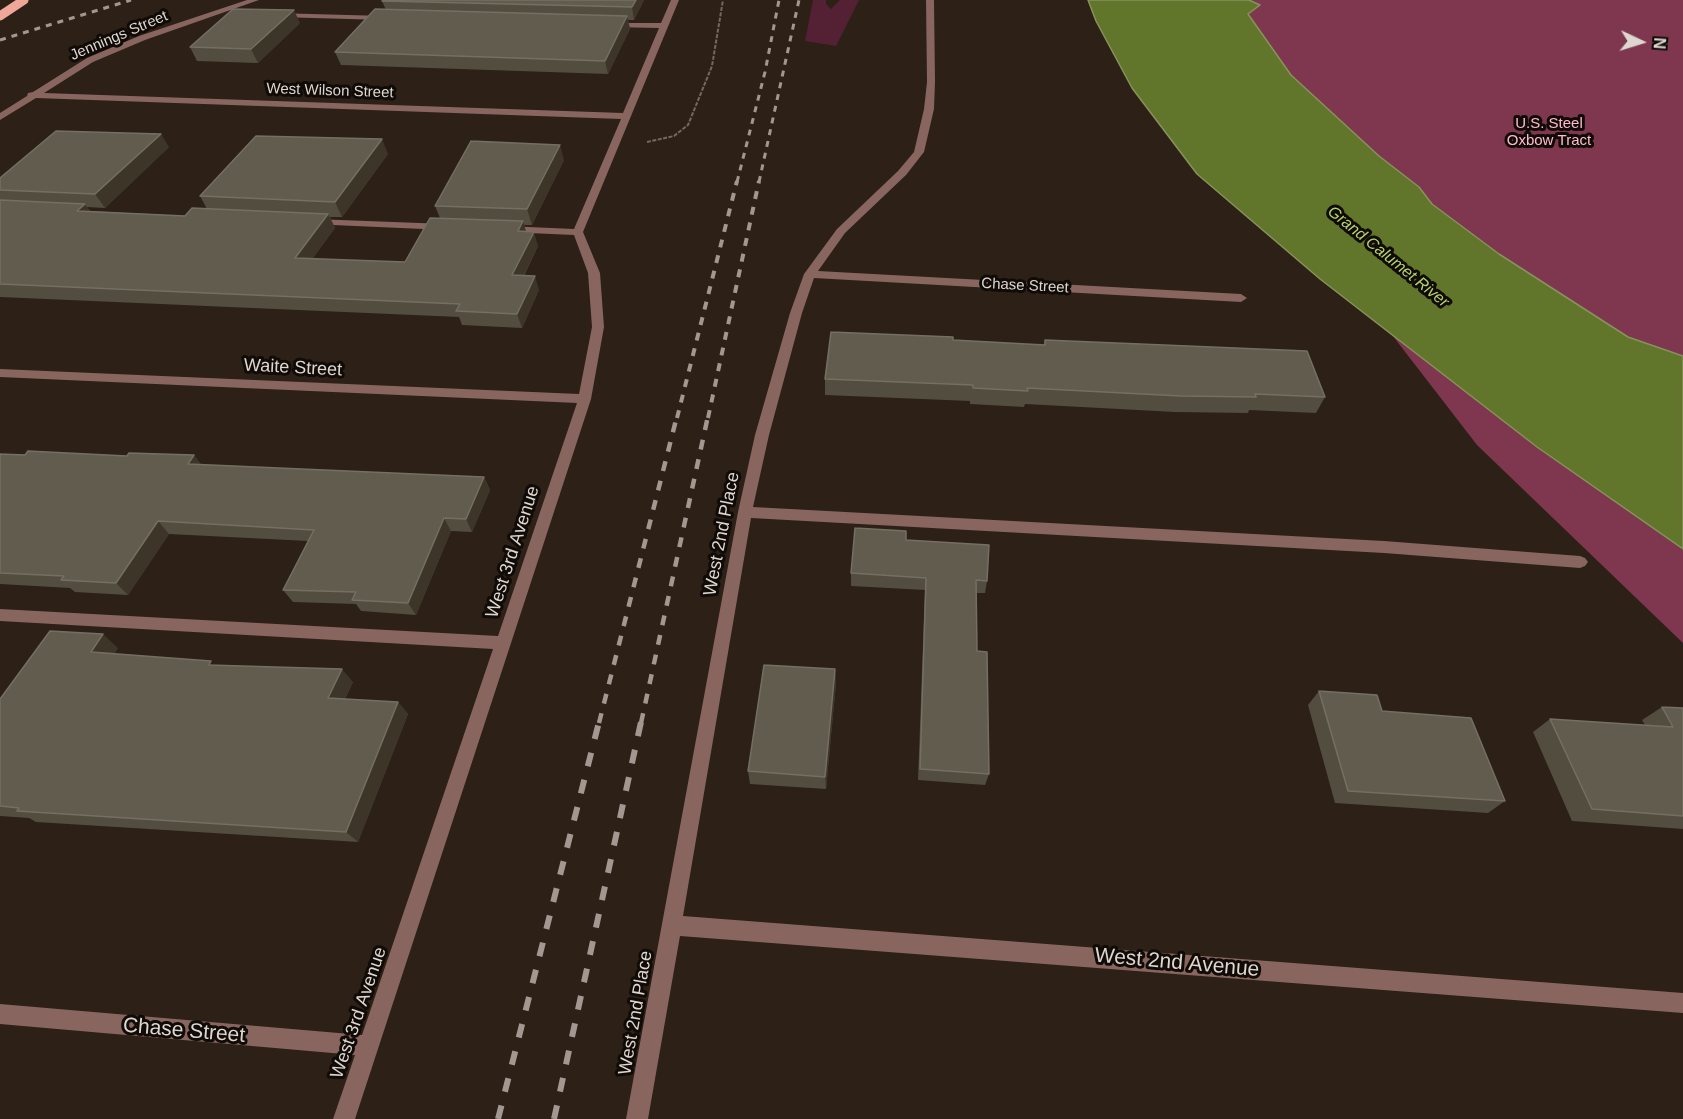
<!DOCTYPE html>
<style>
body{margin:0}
#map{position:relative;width:1683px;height:1119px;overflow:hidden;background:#2c2017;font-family:Arial,sans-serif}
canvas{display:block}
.north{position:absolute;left:1611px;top:12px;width:60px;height:60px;-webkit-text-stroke:4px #100b07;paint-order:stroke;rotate:94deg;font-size:16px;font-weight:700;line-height:24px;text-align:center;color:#ded6d0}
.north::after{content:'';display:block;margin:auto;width:21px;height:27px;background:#ded6d0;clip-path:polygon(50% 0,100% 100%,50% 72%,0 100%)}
</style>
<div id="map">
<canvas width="1683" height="1119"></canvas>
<div class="north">N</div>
</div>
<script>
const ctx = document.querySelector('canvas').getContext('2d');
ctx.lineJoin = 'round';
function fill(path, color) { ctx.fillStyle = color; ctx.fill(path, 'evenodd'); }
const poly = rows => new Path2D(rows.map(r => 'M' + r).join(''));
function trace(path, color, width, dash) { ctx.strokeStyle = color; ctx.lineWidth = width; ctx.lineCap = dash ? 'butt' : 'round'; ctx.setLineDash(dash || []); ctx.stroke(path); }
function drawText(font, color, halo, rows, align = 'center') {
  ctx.font = font + ' Arial,sans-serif'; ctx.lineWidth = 6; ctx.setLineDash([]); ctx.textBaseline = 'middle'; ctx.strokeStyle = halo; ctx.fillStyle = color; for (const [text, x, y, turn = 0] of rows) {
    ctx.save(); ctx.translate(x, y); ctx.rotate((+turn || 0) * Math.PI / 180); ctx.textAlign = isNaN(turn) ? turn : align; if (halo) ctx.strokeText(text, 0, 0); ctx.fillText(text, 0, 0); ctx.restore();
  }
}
const green = poly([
 [813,0,826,0,826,4,831,9,840,0,859,0,836,46,805,41]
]);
const forest = poly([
 [1249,0,1683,0,1683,356,1628,337,1499,254,1432,204,1419,187,1379,156,1291,75,1247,14,1259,5],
 [1389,331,1537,447,1683,549,1683,643,1477,445]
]);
const water = poly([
 [1088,0,1249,0,1260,5,1248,14,1291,75,1379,156,1419,187,1432,204,1499,254,1628,337,1683,356,1683,549,1537,447,1320,279,1197,174,1132,88,1096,21,1088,0]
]);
const path = poly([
 [647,142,674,136,688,125,712,66,723,0]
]);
const minor = poly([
 [247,0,259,0,145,40,93,62,44,93,623,113,659,28,610,27,606,25,610,23,661,23,671,0,679,0,583,232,600,273,604,327,591,399,355,1119,333,1119,355,1055,0,1024,0,1004,362,1035,493,649,0,621,0,609,498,636,577,403,0,377,0,369,579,394,592,327,588,273,574,235,506,232,501,229,506,226,574,229,621,119,36,98,0,120,0,113,27,96,28,93,33,92,87,58,139,36,247,0],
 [926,0,934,0,935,82,934,109,924,152,906,175,845,233,818,271,1241,294,1247,298,1241,302,814,278,802,313,769,435,753,507,1384,541,1580,556,1585,558,1588,562,1585,566,1580,568,1384,553,751,518,683,916,1683,993,1683,1013,680,936,648,1119,626,1119,738,512,755,435,790,313,804,274,837,229,898,171,914,152,924,109,927,82,926,0],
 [274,13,385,16,389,18,385,20,277,17,274,17,274,13],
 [314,219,446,224,451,227,446,230,310,224,309,222,314,219]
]);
const railFar3 = poly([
 [0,40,131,0],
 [737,182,765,72,779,0],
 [759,182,799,0]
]);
const railFar2 = poly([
 [677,418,737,181],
 [708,418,759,181]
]);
const railFar1 = poly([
 [599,723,677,416],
 [641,723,708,416]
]);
const rail = poly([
 [498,1119,599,722],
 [554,1119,641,722]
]);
const majorBridge = poly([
 [0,16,24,0]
]);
const wall = poly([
 [644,0,634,20,628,20,630,29,608,74,341,65,335,52,386,10,382,1],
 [300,23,258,63,197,61,190,47],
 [169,147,105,208,87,207,90,211,185,216,207,209,200,196,388,154,342,217,330,217,335,228,312,259,405,262,440,218,435,206,564,160,532,225,524,225,526,232,538,246,524,276,539,290,522,328,462,325,459,317,0,297,0,178],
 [953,340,1044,345,1045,340,1325,397,1316,413,1249,410,1248,413,1175,412,1025,404,1024,407,970,404,970,401,825,395,825,379],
 [0,454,127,456,194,455,201,465,484,477,490,490,472,532,451,531,416,615,361,611,356,604,293,602,283,590,308,541,169,534,128,595,75,592,70,588,0,584],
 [906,540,987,581,985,593,976,593,977,651,989,774,985,785,918,780,925,590,851,586,851,573],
 [118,648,114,654,216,665,353,682,345,699,398,702,408,714,358,842,36,822,29,818,0,816,0,699],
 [835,669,836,683,826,789,750,784,748,771],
 [1319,691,1382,711,1505,801,1488,813,1335,803,1308,705],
 [1662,707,1683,708,1683,829,1572,821,1533,732,1550,719,1645,725,1642,720]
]);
const shadedWall = poly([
 [636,0,644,0,634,20,632,7],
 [294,10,300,23,258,63,251,49],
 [627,16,630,29,608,74,605,61],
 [161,134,169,147,105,208,95,194],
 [382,139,388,154,342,217,335,202],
 [560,145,564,160,532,225,527,209],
 [85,204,94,218,77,211],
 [328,214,335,228,303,272,295,258],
 [523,221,527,235,518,231],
 [534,232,538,246,517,289,512,275],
 [535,276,539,290,522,328,517,314],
 [194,455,204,468,188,464],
 [484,477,490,490,472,532,466,519],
 [444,518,451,531,416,615,408,603],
 [158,521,169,534,128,595,116,583],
 [103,634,118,648,107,665,91,652],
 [342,669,353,682,339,711,328,698],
 [835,669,836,683,826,789,825,777],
 [398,702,408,714,358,842,346,832]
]);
const building = poly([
 [383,0,636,0,632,7,382,1,383,0],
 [233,9,294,10,251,49,190,47,233,9],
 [375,9,627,16,605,61,335,52,375,9],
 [56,131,161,134,95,194,0,190,0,178,56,131],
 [256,136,382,139,335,202,200,196,256,136],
 [471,141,560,145,527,209,435,206,471,141],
 [0,200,85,204,77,211,185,216,192,208,328,214,295,258,405,262,430,218,523,221,518,231,534,232,512,275,535,276,517,314,456,311,460,304,0,284,0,200],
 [831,332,953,337,953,340,1045,345,1045,340,1307,351,1325,397,1255,394,1256,397,1181,396,1027,388,1028,391,973,388,973,385,825,379,831,332],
 [28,451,127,456,129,453,194,455,188,464,484,477,466,519,444,518,408,603,352,600,356,592,283,590,314,530,158,521,116,583,61,580,64,576,0,573,0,454,25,455,28,451],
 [855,528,906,531,906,540,989,545,987,581,976,580,977,651,987,652,989,774,920,769,926,578,851,573,855,528],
 [50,631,103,634,91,652,211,661,209,665,342,669,328,698,398,702,346,832,17,811,19,808,0,806,0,699,50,631],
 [764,665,835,669,825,777,748,771,764,665],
 [1319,691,1377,695,1382,711,1471,718,1505,801,1348,791,1319,691],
 [1662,707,1683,708,1683,816,1592,809,1550,719,1673,727,1662,707]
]);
const farStreetnames = [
 ["Jennings Street",119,36,-23],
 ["West Wilson Street",330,91,2],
 ["Chase Street",1025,286,3]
];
const farParknames = [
 ["U.S. Steel",1549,124],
 ["Oxbow Tract",1549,141]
];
const farWaternames = [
 ["Grand Calumet River",1388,257,39]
];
const streetNames = [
 ["Waite Street",293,368,3],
 ["West 2nd Place",722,534,-79],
 ["West 3rd Avenue",513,552,-72],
 ["West 3rd Avenue",359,1013,-71],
 ["West 2nd Place",636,1013,-80]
];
const nearStreetnames = [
 ["West 2nd Avenue",1177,963,5],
 ["Chase Street",184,1031,5]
];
fill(green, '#542033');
fill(forest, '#7f3750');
fill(water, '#62762b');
trace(water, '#87935c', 1.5);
trace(path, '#736961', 2, [4, 1.5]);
fill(minor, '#88655f');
trace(railFar3, '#a29891', 3, [6, 6]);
trace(railFar2, '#a29891', 4, [8, 8]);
trace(railFar1, '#a29891', 4.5, [10, 10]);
trace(rail, '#a29891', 6, [14, 14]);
trace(majorBridge, '#efa79a', 9);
fill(wall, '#524d3f');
fill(shadedWall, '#3d3528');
fill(building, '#625c4f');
trace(building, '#756f63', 1.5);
drawText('15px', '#ded6d0', '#100b07', farStreetnames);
drawText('15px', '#fdbbcd', '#100b07', farParknames);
drawText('italic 16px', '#b6d26c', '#100b07', farWaternames);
drawText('18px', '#ded6d0', '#100b07', streetNames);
drawText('21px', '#ded6d0', '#100b07', nearStreetnames);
</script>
